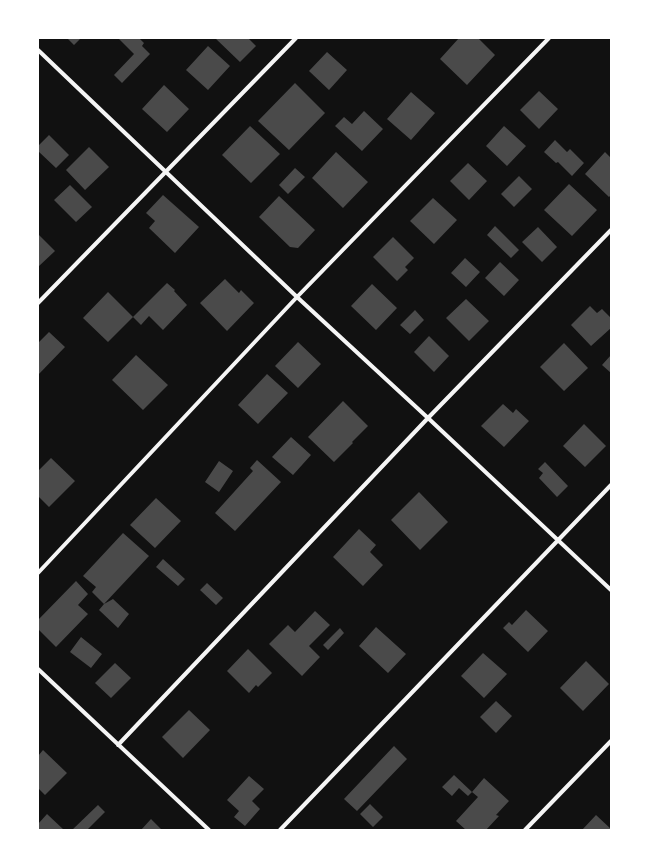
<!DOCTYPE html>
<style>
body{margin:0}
#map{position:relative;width:649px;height:868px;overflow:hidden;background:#111;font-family:Quicksand,sans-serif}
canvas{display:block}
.frame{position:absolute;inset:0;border:39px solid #fff;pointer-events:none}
</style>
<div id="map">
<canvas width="649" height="868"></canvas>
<div class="frame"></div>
</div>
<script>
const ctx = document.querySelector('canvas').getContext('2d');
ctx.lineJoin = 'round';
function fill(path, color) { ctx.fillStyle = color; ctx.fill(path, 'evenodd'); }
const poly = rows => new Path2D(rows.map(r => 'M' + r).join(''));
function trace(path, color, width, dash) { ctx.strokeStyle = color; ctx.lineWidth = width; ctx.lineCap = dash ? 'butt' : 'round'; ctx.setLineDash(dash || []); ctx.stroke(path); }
const building = poly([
 [67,38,81,38,74,45],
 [118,38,139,38,144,43,142,46,150,54,122,83,114,75,134,54],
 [215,38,248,38,256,46,240,62],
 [459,38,478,38,495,55,467,85,440,59],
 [208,46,230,66,208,90,186,70],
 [327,52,347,70,329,90,309,71],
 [295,83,325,113,289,150,258,121],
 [164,85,189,109,167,132,142,109],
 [539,91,558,109,539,129,520,110],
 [411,92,435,113,411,140,387,119],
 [364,111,383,129,362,151,335,126,344,117,352,124],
 [250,126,280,154,251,183,222,155],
 [504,126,526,146,507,166,486,146],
 [49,135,69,155,56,168,38,151,38,146],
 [555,140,567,152,570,149,584,163,572,176,558,162,556,163,544,152],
 [89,147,109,167,85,190,66,170],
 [336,152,368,182,343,208,312,178],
 [605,152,611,158,611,195,609,197,585,174],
 [468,163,487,181,469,200,450,181],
 [295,168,305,177,288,194,279,185],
 [519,176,532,189,514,207,501,194],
 [569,184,597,210,572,236,544,210],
 [70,185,92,207,76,222,54,200],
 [163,195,199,227,175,253,149,228,155,221,146,213],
 [279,196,315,230,298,248,290,247,259,217],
 [433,198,457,220,434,244,410,221],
 [495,226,519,250,511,258,487,235],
 [538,227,557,247,542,262,522,242],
 [38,234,55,251,38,267],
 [393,237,414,258,405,267,408,270,397,281,373,257],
 [465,258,480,272,466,287,451,273],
 [500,262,519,280,504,296,485,278],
 [225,279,239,293,241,290,254,303,227,331,200,303],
 [167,283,175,290,174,291,187,305,163,330,149,316,141,325,133,317,108,342,83,318,108,292,133,317],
 [372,284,397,308,376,330,351,306],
 [466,299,489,321,469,341,446,318],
 [590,306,597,313,602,309,611,318,611,328,591,346,571,325],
 [415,310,424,320,410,334,400,325],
 [49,332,65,347,38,375,38,343],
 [429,336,449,356,434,372,414,352],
 [298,342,321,364,298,388,275,366],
 [564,343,588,368,564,391,540,367],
 [136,355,168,385,143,410,112,380],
 [611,355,611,373,602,365],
 [267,374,288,393,258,424,238,405],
 [343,401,368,426,352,442,353,443,334,462,308,437],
 [503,404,513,413,516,409,529,421,504,447,481,426],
 [584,424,606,446,585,467,563,446],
 [291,437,311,455,293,475,272,457],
 [51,458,75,481,49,507,38,496,38,471],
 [257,460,281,482,235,531,215,513,253,471,250,468],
 [219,461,233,471,219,492,205,482],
 [545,462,568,486,557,497,539,478,543,473,538,469],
 [419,492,448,522,420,550,391,520],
 [156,498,181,521,155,548,130,525],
 [359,529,376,545,370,552,383,565,363,586,333,557],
 [123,533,149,556,104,604,92,592,96,587,83,576],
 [163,559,185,579,178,586,156,567],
 [76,581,88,594,78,605,88,614,56,647,38,629,38,620],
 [207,583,223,598,216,605,200,590],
 [113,599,129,614,118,628,99,610,104,604],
 [526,610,548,631,528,652,503,628,509,622,512,625],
 [315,611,330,625,309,646,320,657,302,676,269,644,288,625,295,632],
 [376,627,406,654,388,673,359,646],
 [340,628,344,633,328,650,323,645],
 [81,637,102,654,91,668,70,652],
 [248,649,272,673,258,687,256,685,249,693,227,671],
 [483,653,507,674,484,698,461,676],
 [586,661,609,684,583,711,560,688],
 [115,663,131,678,111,698,95,683],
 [496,701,512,716,496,733,480,717],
 [189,710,210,730,183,758,162,737],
 [394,746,407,759,357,811,344,799],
 [43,750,67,773,45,795,38,788,38,756],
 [454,775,472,792,468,796,459,788,452,796,442,787],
 [249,776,264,789,252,801,260,809,245,826,234,817,239,811,227,800],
 [484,778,509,801,496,815,499,816,486,830,466,830,456,821,478,797,472,792],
 [370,804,383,817,373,827,360,814],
 [98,805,105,812,87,830,72,830],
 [47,814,64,830,38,830,38,824],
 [596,815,611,829,611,830,582,830],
 [151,819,162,830,141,830]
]);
const minor = poly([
 [38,50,297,297,428,418,611,590],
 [38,303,296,38],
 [38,573,297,297,549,38],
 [38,669,209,830],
 [118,745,428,418,611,230],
 [280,830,611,485],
 [525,830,611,741]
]);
fill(building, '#4a4a4a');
trace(minor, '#f5f5f5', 4);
</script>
